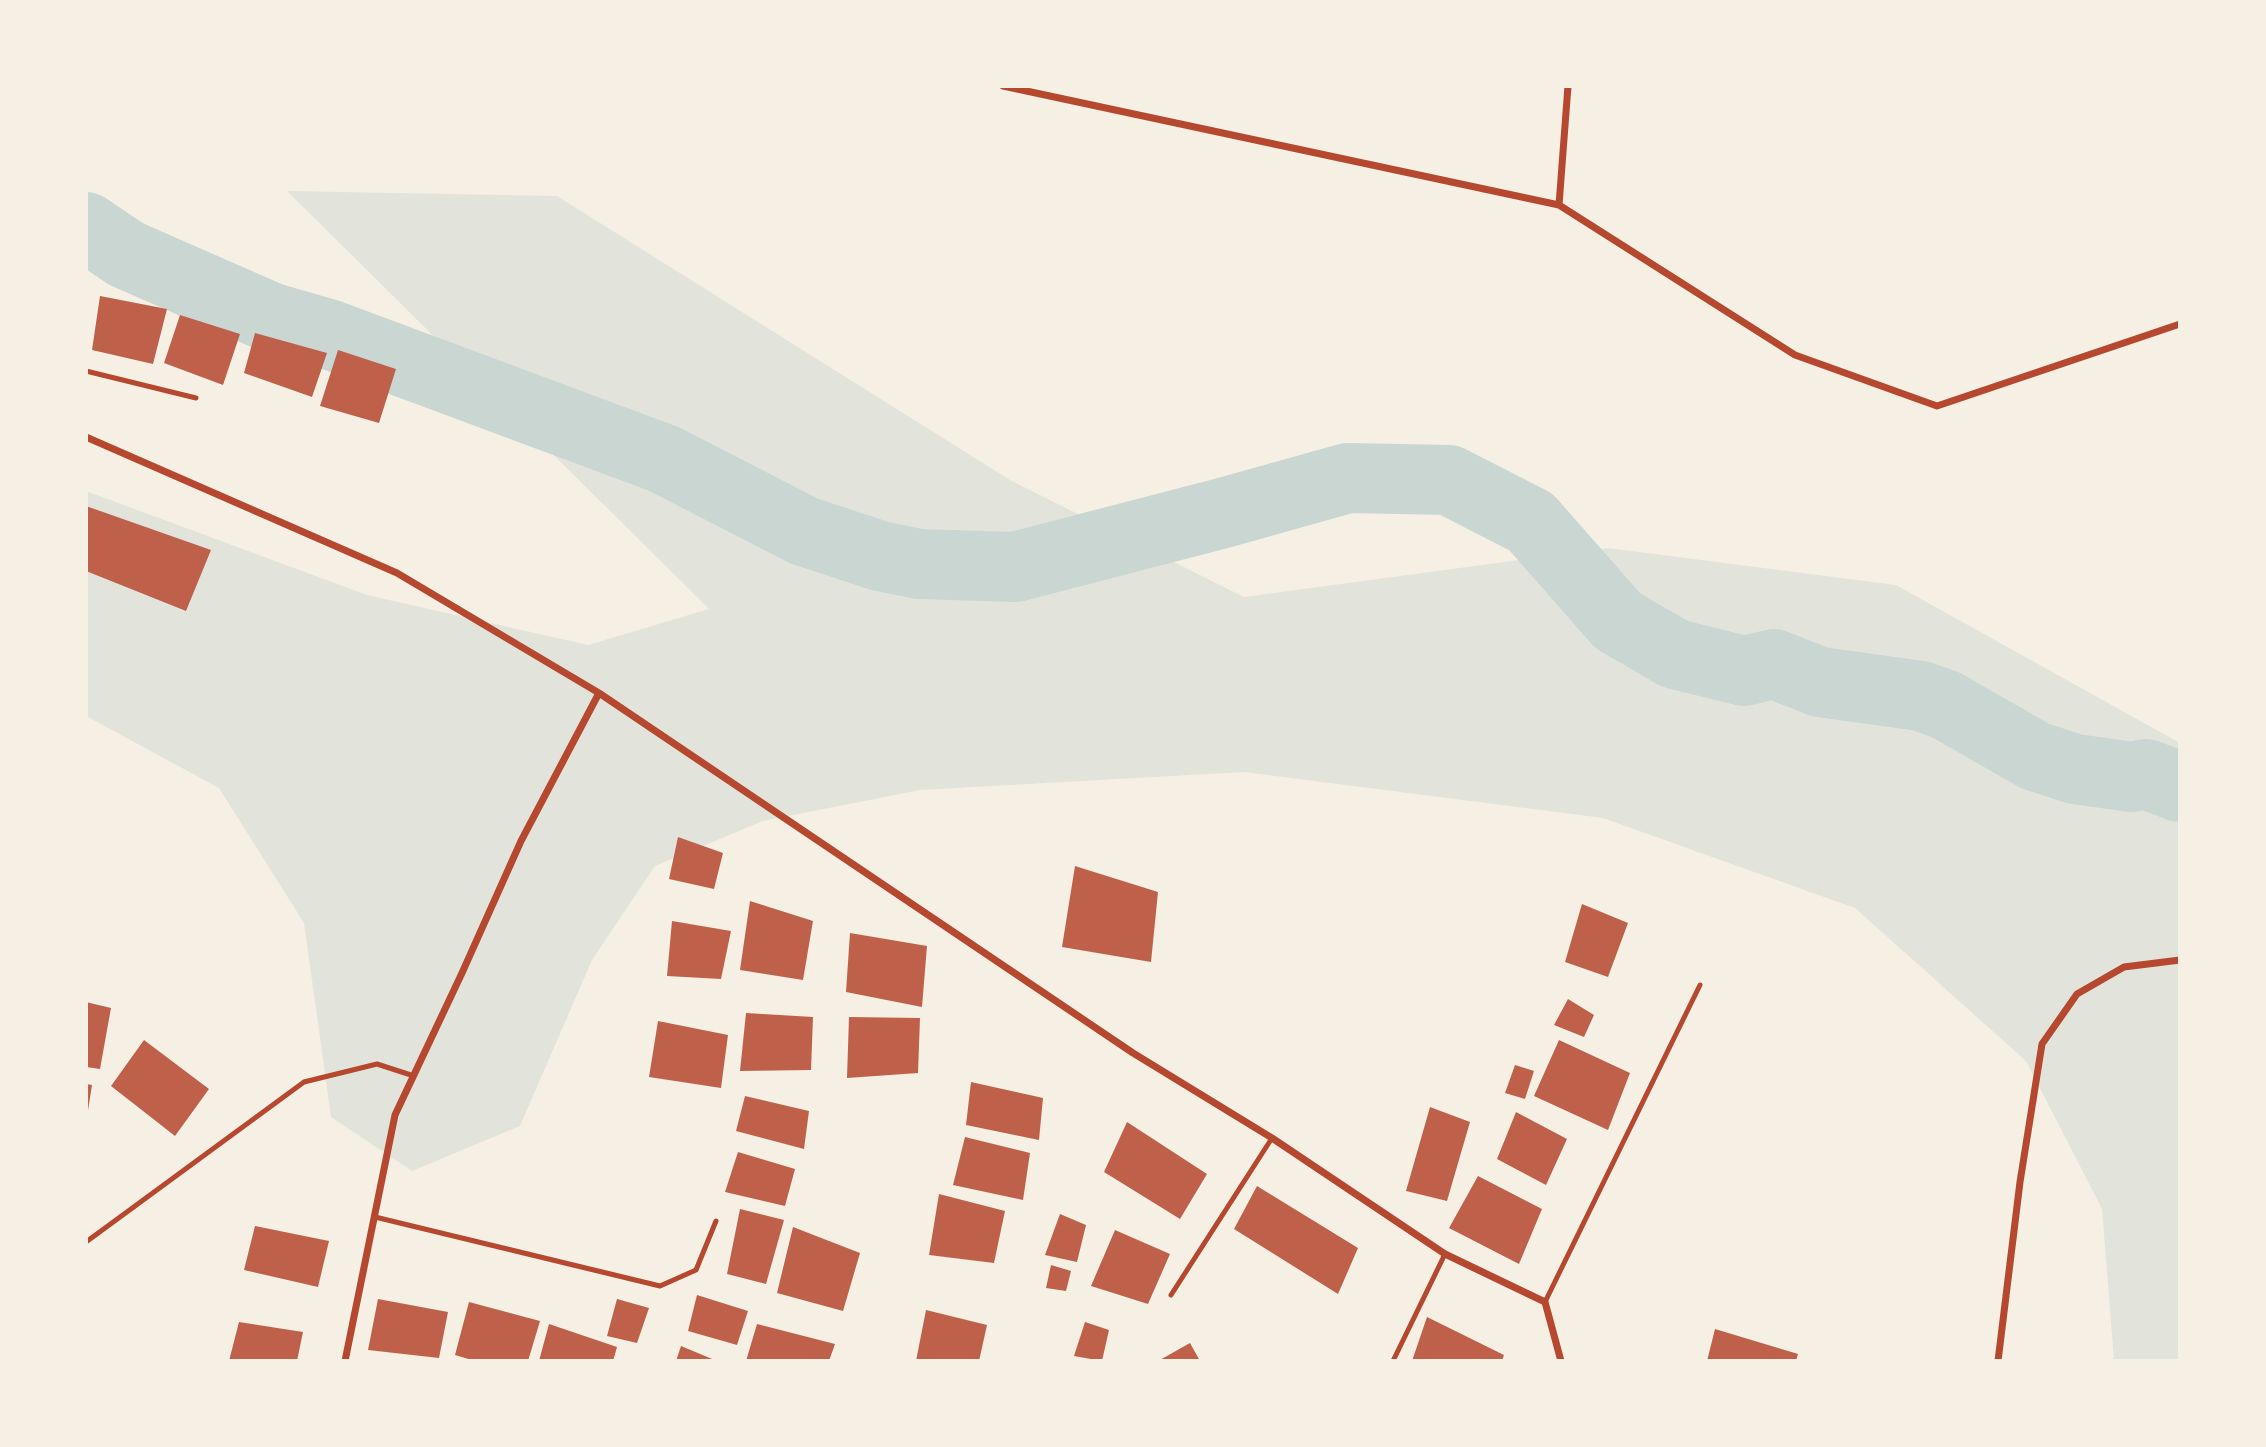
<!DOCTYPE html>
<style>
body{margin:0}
#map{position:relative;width:2266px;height:1447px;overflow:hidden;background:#f6efe4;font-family:Ubuntu,sans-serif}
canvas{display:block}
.frame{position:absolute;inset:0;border:88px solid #f6efe4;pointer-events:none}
</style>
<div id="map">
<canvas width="2266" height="1447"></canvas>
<div class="frame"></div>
</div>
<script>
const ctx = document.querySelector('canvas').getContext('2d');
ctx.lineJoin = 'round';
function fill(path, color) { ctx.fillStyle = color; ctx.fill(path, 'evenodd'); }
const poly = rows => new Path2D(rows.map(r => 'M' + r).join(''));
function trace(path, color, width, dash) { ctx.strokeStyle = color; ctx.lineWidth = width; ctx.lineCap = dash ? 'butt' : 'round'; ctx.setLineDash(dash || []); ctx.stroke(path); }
const green = poly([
 [287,191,557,196,1010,480,1244,597,1608,548,1896,585,2180,743,2180,1361,2114,1361,2102,1209,2026,1061,1855,908,1603,818,1244,772,920,790,763,821,655,866,592,960,520,1126,412,1171,331,1117,304,923,219,788,86,716,86,491,367,595,588,645,709,609]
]);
const river = poly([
 [86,227,126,254,272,318,331,335,664,459,804,531,880,556,919,564,1015,567,1223,513,1348,478,1449,480,1531,522,1618,621,1675,654,1744,671,1774,664,1820,682,1921,696,1946,705,2035,756,2075,769,2132,777,2146,774,2180,787]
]);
const building = poly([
 [100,296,167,309,153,364,92,350],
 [180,315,240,334,223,385,164,363],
 [255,333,327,353,312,397,244,373],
 [338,350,396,369,379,423,320,406],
 [86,506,211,550,186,611,86,571],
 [678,837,723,853,714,889,669,879],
 [1075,866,1158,892,1151,962,1062,947],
 [750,901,813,921,803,980,740,970],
 [1582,904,1628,923,1608,977,1565,962],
 [672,921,731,931,721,979,667,976],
 [850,933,927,946,922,1007,846,992],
 [1568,999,1594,1015,1584,1037,1554,1025],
 [86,1002,111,1008,100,1069,86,1067],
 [746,1013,813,1017,811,1070,740,1071],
 [849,1017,920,1018,918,1073,847,1078],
 [658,1021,728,1035,721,1088,649,1077],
 [144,1040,209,1089,175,1136,111,1086],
 [1559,1040,1630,1073,1608,1130,1534,1096],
 [1515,1065,1534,1071,1525,1099,1505,1093],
 [971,1082,1043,1098,1039,1140,966,1125],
 [86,1084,92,1085,87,1117,86,1116],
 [745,1096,809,1111,804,1149,736,1131],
 [1430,1107,1470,1122,1447,1201,1406,1191],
 [1516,1112,1567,1139,1546,1185,1497,1159],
 [1127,1122,1207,1174,1180,1219,1104,1172],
 [965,1137,1030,1153,1023,1200,953,1185],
 [738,1152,795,1169,785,1206,725,1192],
 [1478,1176,1542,1209,1519,1264,1449,1228],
 [1257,1186,1358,1248,1338,1294,1234,1229],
 [939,1194,1005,1211,994,1263,929,1255],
 [740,1209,784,1220,766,1284,727,1274],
 [1060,1214,1086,1225,1077,1262,1045,1255],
 [255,1226,329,1241,318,1287,244,1270],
 [793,1227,860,1253,843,1311,777,1293],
 [1115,1230,1170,1254,1148,1304,1091,1286],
 [1051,1265,1071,1271,1066,1291,1046,1288],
 [697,1295,748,1311,737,1345,688,1331],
 [378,1299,448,1312,439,1358,368,1350],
 [617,1299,649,1308,637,1343,607,1336],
 [469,1302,540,1321,528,1361,475,1361,455,1355],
 [926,1310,987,1325,979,1361,916,1361],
 [1427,1317,1504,1355,1502,1361,1412,1361],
 [239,1322,303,1332,297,1361,229,1361],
 [1085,1322,1109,1330,1102,1361,1074,1356],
 [549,1324,617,1347,613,1361,539,1361],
 [757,1324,835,1344,829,1361,746,1361],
 [1715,1329,1798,1354,1796,1361,1707,1361],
 [1190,1343,1200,1361,1158,1361],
 [681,1346,717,1361,676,1361]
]);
const service = poly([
 [86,371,196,398],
 [375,1217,660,1286,696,1270,716,1221],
 [86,1242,304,1082,377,1064,414,1076],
 [1171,1295,1272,1138],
 [1545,1302,1700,985],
 [1393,1361,1445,1254]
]);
const minor = poly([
 [1003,86,1559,205,1795,355,1937,406,2180,324],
 [1559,205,1568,86],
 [86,437,397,573,599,693,1133,1053,1272,1138,1445,1254,1545,1302,1561,1361],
 [345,1361,395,1115,462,973,521,841,599,693],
 [1998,1361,2020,1182,2042,1044,2077,994,2124,967,2180,960]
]);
fill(green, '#e2e4dc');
trace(river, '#c9d6d2', 70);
fill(building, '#bf614a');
trace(service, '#b5482f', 5);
trace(minor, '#b5482f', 7);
</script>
